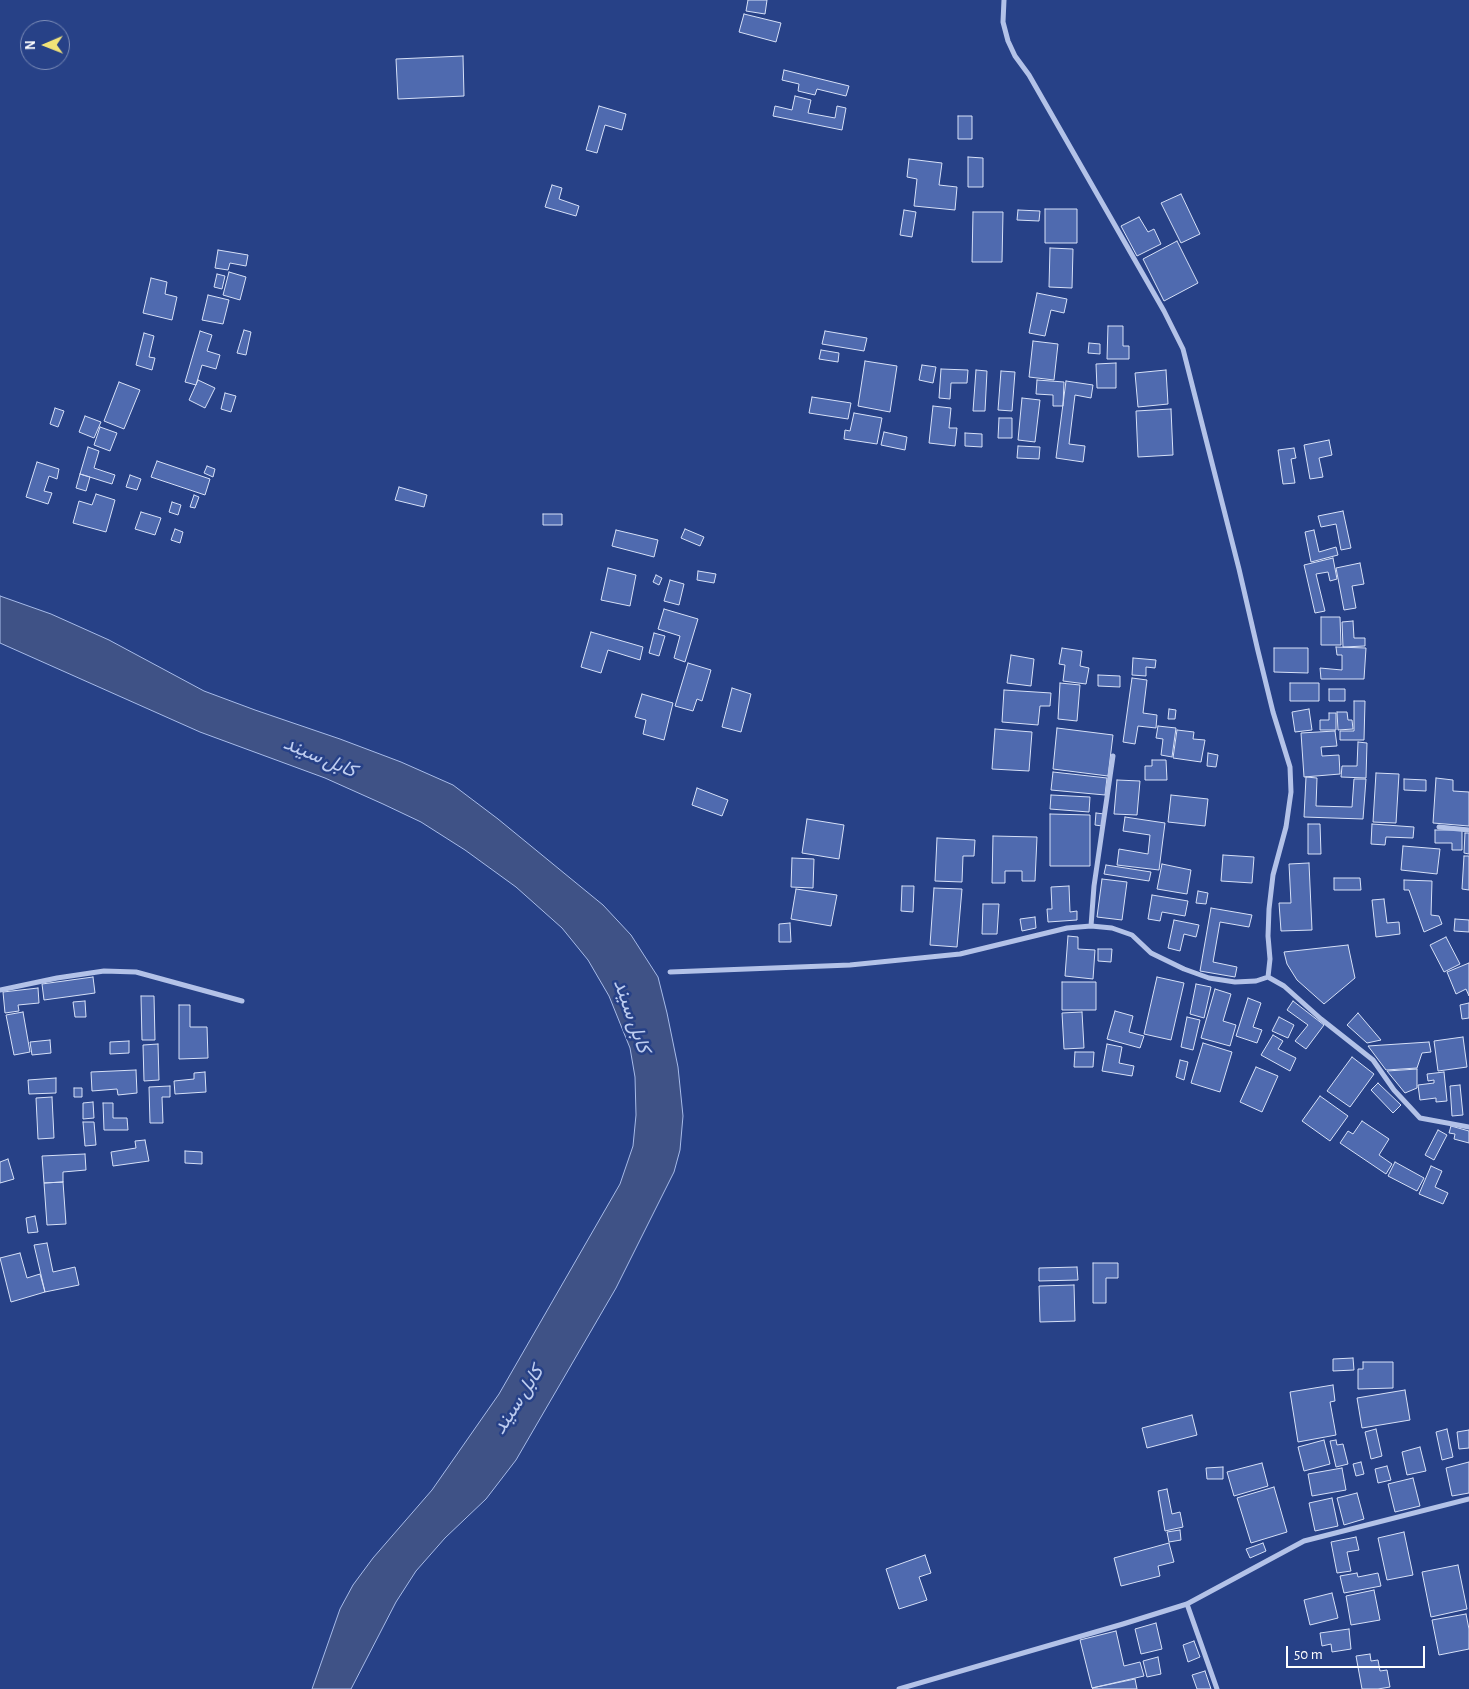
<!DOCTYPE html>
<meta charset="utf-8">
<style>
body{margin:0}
#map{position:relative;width:1469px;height:1689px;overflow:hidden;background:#274187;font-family:"Alegreya Sans",sans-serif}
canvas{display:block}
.north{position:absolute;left:20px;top:20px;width:50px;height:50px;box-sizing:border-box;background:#274187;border:1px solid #7d8db7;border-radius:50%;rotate:269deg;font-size:14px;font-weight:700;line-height:20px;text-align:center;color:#fff}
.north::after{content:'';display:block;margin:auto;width:18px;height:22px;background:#f1e278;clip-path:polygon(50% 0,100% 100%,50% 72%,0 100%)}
.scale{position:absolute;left:1286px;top:1646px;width:139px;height:22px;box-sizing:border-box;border:2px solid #fff;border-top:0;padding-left:6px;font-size:15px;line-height:18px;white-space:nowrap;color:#fff;-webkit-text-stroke:4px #274187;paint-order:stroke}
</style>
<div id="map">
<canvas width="1469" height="1689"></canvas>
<div class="north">N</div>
<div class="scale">50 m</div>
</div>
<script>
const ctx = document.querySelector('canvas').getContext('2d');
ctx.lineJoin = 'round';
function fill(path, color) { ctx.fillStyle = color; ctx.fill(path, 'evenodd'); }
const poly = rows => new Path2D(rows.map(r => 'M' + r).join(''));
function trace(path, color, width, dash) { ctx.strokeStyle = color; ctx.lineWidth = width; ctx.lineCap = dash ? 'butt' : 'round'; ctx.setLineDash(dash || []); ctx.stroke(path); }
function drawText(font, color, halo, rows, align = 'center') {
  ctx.font = font + ' "Alegreya Sans",Vazirmatn,sans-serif'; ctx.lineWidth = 5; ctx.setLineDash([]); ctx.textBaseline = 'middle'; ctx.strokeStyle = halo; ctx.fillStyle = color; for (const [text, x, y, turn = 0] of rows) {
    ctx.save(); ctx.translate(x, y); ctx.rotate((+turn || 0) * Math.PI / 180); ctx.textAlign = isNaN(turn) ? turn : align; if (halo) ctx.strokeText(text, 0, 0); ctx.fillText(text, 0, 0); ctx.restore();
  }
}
const water = poly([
 [0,596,51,614,109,640,204,691,255,710,340,739,401,762,453,785,498,819,603,905,631,935,658,977,667,1013,678,1067,683,1116,680,1150,674,1172,616,1288,516,1460,486,1499,445,1538,416,1571,396,1602,351,1689,312,1689,340,1609,353,1585,373,1558,432,1490,499,1394,620,1184,633,1146,636,1115,635,1077,630,1048,609,996,588,960,562,928,516,887,465,850,421,822,383,804,325,778,200,732,0,643,0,596]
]);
const building = poly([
 [748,0,767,0,765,14,746,11,748,0],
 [744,14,781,23,776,42,739,32,744,14],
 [463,56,464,96,398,99,396,59,463,56],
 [784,70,849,86,846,96,817,89,815,95,798,91,799,84,782,80,784,70],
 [795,96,811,100,808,113,835,118,837,106,846,108,842,130,773,116,775,106,792,110,795,96],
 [599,106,626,114,622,130,605,125,597,153,586,150,599,106],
 [958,116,972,116,972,139,958,139,958,116],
 [968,157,983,158,983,187,968,187,968,157],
 [909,159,942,163,939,185,957,187,955,210,914,206,917,179,907,177,909,159],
 [552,185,562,188,559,199,579,206,576,216,545,207,552,185],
 [1181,194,1200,234,1181,243,1161,203,1181,194],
 [1045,209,1077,209,1077,243,1045,243,1045,209],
 [904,210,916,212,912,237,900,235,904,210],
 [1018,210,1040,211,1039,221,1017,220,1018,210],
 [973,212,1003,212,1002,262,972,262,973,212],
 [1139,217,1148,232,1154,229,1161,244,1137,256,1121,226,1139,217],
 [1177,241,1198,283,1164,301,1143,259,1177,241],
 [1050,248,1073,249,1072,288,1049,287,1050,248],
 [218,250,248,255,246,266,230,263,228,270,215,268,218,250],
 [229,272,246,277,240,300,223,295,229,272],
 [217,274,225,276,222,289,214,287,217,274],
 [151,278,167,282,165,294,177,297,172,320,143,313,151,278],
 [1037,293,1067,299,1064,313,1051,310,1045,336,1029,333,1037,293],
 [208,295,229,300,223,324,202,320,208,295],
 [1108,326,1123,326,1123,346,1129,346,1129,359,1107,359,1108,326],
 [244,330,251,332,246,355,237,353,244,330],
 [200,331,212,335,207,351,220,355,216,369,202,365,196,385,185,382,200,331],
 [825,331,867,338,864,351,822,344,825,331],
 [144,333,154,336,149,357,155,358,152,370,136,365,144,333],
 [1033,341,1058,344,1054,380,1029,377,1033,341],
 [1089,343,1100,344,1100,354,1088,353,1089,343],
 [821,350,839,353,838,362,819,359,821,350],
 [865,361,897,366,890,412,858,406,865,361],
 [1116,363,1116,388,1097,388,1096,364,1116,363],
 [922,365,936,367,933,383,919,380,922,365],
 [941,369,968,370,967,383,951,383,950,399,939,398,941,369],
 [976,370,987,371,985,411,973,411,976,370],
 [1166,370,1168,404,1138,407,1135,373,1166,370],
 [1001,371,1015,372,1012,411,998,410,1001,371],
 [198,380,215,388,205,408,189,400,198,380],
 [1037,380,1064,382,1063,406,1053,406,1053,395,1036,394,1037,380],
 [1066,381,1093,385,1091,398,1075,395,1069,444,1085,446,1083,462,1056,458,1066,381],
 [119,382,140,390,124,429,104,421,119,382],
 [225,393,236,396,231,412,221,409,225,393],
 [812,397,851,403,848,419,809,413,812,397],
 [1022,398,1040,400,1035,442,1018,440,1022,398],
 [933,406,951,408,949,428,957,428,955,446,929,443,933,406],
 [55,408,64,411,58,427,50,424,55,408],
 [1171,409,1173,455,1138,457,1136,411,1171,409],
 [854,413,882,418,877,444,844,439,845,430,850,431,854,413],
 [85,416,101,422,94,438,79,432,85,416],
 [999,418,1012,418,1012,438,998,438,999,418],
 [100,427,117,433,110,451,94,445,100,427],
 [884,432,907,437,905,450,881,445,884,432],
 [965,433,982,434,982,447,965,446,965,433],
 [1329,440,1332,455,1319,458,1323,477,1310,479,1304,445,1329,440],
 [1018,446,1040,447,1039,459,1017,458,1018,446],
 [88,447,99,451,94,468,115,475,112,484,80,474,88,447],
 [1294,448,1296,458,1291,459,1295,483,1283,484,1278,450,1294,448],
 [157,461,210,479,205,495,151,477,157,461],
 [37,462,59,469,57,479,49,476,44,491,52,493,48,504,26,497,37,462],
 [207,466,215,469,213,477,204,473,207,466],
 [80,474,90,477,86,491,76,488,80,474],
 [130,475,141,479,137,490,126,487,130,475],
 [399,487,427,495,424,507,395,500,399,487],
 [96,494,115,500,106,532,73,523,79,501,92,505,96,494],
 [194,495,199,497,195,508,190,507,194,495],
 [172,502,181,505,178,515,169,512,172,502],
 [1343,511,1351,548,1341,550,1336,524,1321,527,1318,516,1343,511],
 [141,512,161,518,155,535,135,529,141,512],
 [543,514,562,514,562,525,543,525,543,514],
 [175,529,183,532,180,543,171,540,175,529],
 [685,529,704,537,700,546,681,538,685,529],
 [616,530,658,540,654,557,612,546,616,530],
 [1314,530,1319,552,1336,547,1338,555,1311,562,1305,532,1314,530],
 [1333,558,1337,579,1330,581,1328,572,1316,574,1325,611,1315,613,1304,565,1333,558],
 [1360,563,1364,584,1352,586,1356,608,1344,610,1336,568,1360,563],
 [608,568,636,575,630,606,601,600,608,568],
 [698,571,716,574,714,583,697,580,698,571],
 [656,575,662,578,659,585,653,582,656,575],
 [670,580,684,584,679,605,664,601,670,580],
 [664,609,698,619,685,662,674,658,680,636,658,629,664,609],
 [1321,617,1340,617,1341,645,1321,645,1321,617],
 [1353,621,1354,638,1365,638,1365,646,1343,647,1342,622,1353,621],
 [591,632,643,647,640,660,608,650,601,673,581,667,591,632],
 [654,633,665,636,659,656,649,653,654,633],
 [1336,647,1366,648,1364,679,1321,679,1320,668,1342,670,1342,655,1337,655,1336,647],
 [1062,648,1082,651,1080,666,1089,668,1086,684,1063,681,1065,665,1059,664,1062,648],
 [1274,648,1308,648,1308,673,1274,672,1274,648],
 [1011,655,1034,659,1031,686,1007,683,1011,655],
 [1133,658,1156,660,1155,668,1146,667,1146,676,1132,675,1133,658],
 [688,663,711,670,702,701,697,699,693,711,675,706,688,663],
 [1098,675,1120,676,1120,687,1098,686,1098,675],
 [1132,678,1147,680,1143,713,1157,715,1156,728,1138,726,1135,744,1123,742,1132,678],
 [1060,683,1080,685,1077,721,1058,719,1060,683],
 [1290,683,1319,683,1319,701,1290,701,1290,683],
 [732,688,751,694,741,732,722,727,732,688],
 [1329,689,1345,689,1345,701,1329,701,1329,689],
 [1004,690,1051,693,1050,706,1040,706,1038,725,1002,722,1004,690],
 [642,694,673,703,664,740,643,734,646,720,635,717,642,694],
 [1354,701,1365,701,1364,740,1340,740,1340,731,1354,731,1354,701],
 [1169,709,1176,710,1175,719,1168,719,1169,709],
 [1309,709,1312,730,1295,732,1292,712,1309,709],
 [1337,712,1347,712,1348,720,1352,720,1353,729,1338,730,1337,712],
 [1329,713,1336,713,1336,730,1320,730,1320,720,1329,720,1329,713],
 [1158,726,1176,728,1172,757,1161,755,1163,739,1156,738,1158,726],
 [1057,728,1113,735,1108,776,1053,769,1057,728],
 [995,729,1032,732,1029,771,992,769,995,729],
 [1177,730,1194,732,1193,739,1205,740,1201,762,1173,758,1177,730],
 [1335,731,1337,746,1321,747,1322,756,1339,755,1340,774,1304,777,1301,733,1335,731],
 [1358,742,1367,743,1366,778,1341,777,1342,766,1357,766,1358,742],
 [1208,753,1218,755,1216,767,1207,766,1208,753],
 [1152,760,1166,760,1167,780,1145,780,1145,766,1152,766,1152,760],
 [1053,772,1107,778,1105,795,1051,790,1053,772],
 [1376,773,1399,774,1396,823,1373,822,1376,773],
 [1306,777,1317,778,1316,806,1352,807,1354,779,1366,779,1363,819,1304,817,1306,777],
 [1436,778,1453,780,1453,791,1469,792,1469,826,1433,823,1436,778],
 [1404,779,1426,780,1426,791,1404,790,1404,779],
 [1117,780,1140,781,1137,815,1114,814,1117,780],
 [697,788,728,800,722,816,692,805,697,788],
 [1051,795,1090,797,1089,812,1050,809,1051,795],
 [1171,795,1208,799,1205,826,1168,822,1171,795],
 [1096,813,1104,814,1102,826,1095,825,1096,813],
 [1050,814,1090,815,1090,866,1050,866,1050,814],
 [1125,817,1165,823,1159,870,1117,865,1119,849,1148,854,1150,835,1123,831,1125,817],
 [807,819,844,825,839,859,802,853,807,819],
 [1308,824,1320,824,1321,854,1308,854,1308,824],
 [1372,824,1414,827,1413,838,1386,837,1385,845,1371,844,1372,824],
 [1435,830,1462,830,1462,850,1452,850,1452,843,1435,843,1435,830],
 [1465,833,1469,833,1469,854,1464,853,1465,833],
 [993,836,1037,837,1035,881,1022,881,1022,871,1005,871,1005,883,992,883,993,836],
 [937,838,975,840,974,856,963,856,962,882,935,881,937,838],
 [1403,846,1440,849,1437,874,1401,870,1403,846],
 [1223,855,1254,857,1252,883,1221,881,1223,855],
 [1464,856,1469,856,1469,890,1462,889,1464,856],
 [792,858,814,859,813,888,791,887,792,858],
 [1309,863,1312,930,1281,931,1279,903,1291,903,1289,864,1309,863],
 [1162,864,1191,870,1187,894,1157,889,1162,864],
 [1106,865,1151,872,1149,881,1104,874,1106,865],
 [1334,878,1360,878,1361,890,1334,890,1334,878],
 [1102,879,1127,882,1122,920,1097,917,1102,879],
 [1404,880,1432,881,1431,915,1439,916,1442,924,1424,932,1409,890,1404,890,1404,880],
 [902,886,914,886,913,912,901,911,902,886],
 [1069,886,1070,912,1077,911,1077,920,1048,922,1047,909,1052,909,1051,887,1069,886],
 [934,888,962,889,957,947,930,945,934,888],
 [796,889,837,895,831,926,791,919,796,889],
 [1198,891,1208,893,1206,904,1196,903,1198,891],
 [1152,895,1188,901,1185,916,1162,912,1160,921,1148,919,1152,895],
 [1384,899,1387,923,1399,922,1400,934,1376,937,1372,900,1384,899],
 [983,904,999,904,997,934,982,934,983,904],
 [1211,908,1252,915,1249,927,1220,922,1213,962,1237,967,1235,977,1200,971,1211,908],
 [1035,917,1036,928,1022,931,1020,919,1035,917],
 [1455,919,1469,920,1469,932,1454,931,1455,919],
 [1174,920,1199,925,1196,937,1184,934,1180,951,1168,948,1174,920],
 [790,923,791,942,779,942,779,924,790,923],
 [1068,936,1078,937,1078,949,1095,950,1093,979,1065,976,1068,936],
 [1446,937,1460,964,1444,972,1430,945,1446,937],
 [1348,945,1355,978,1324,1004,1297,980,1287,964,1284,952,1348,945],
 [1098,949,1112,949,1111,962,1098,961,1098,949],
 [1469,963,1469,996,1466,989,1456,994,1447,972,1469,963],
 [93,977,95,993,44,1000,42,984,93,977],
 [1157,977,1184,983,1171,1040,1144,1034,1157,977],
 [1062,982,1096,982,1096,1010,1062,1010,1062,982],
 [1196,984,1211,987,1204,1018,1190,1014,1196,984],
 [38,988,39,1003,18,1005,19,1011,5,1013,3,992,38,988],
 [1215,989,1231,994,1223,1021,1236,1025,1230,1046,1201,1038,1215,989],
 [141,996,154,996,155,1040,142,1040,141,996],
 [1248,998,1261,1003,1253,1027,1262,1030,1257,1043,1236,1036,1248,998],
 [85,1001,86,1017,75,1017,73,1002,85,1001],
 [1293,1001,1324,1025,1306,1049,1295,1041,1308,1025,1287,1010,1293,1001],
 [1469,1003,1469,1018,1462,1019,1460,1005,1469,1003],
 [179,1005,190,1005,190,1027,207,1027,208,1058,179,1059,179,1005],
 [1115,1011,1133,1016,1129,1032,1144,1036,1140,1048,1107,1039,1115,1011],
 [23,1012,30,1052,14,1055,6,1015,23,1012],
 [1082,1012,1084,1048,1064,1049,1062,1013,1082,1012],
 [1358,1013,1381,1040,1367,1043,1347,1025,1358,1013],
 [1187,1017,1200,1020,1193,1050,1181,1047,1187,1017],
 [1279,1017,1294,1025,1288,1038,1272,1031,1279,1017],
 [1273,1035,1283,1041,1278,1049,1296,1058,1290,1071,1261,1055,1273,1035],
 [1463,1037,1467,1067,1438,1071,1434,1041,1463,1037],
 [50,1040,51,1053,32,1055,30,1042,50,1040],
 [129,1041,129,1053,110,1054,110,1042,129,1041],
 [1429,1042,1431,1052,1422,1053,1417,1068,1386,1070,1368,1046,1429,1042],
 [1203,1043,1232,1052,1220,1092,1191,1083,1203,1043],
 [158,1044,159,1080,144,1081,143,1045,158,1044],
 [1107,1044,1122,1047,1119,1063,1134,1066,1132,1076,1102,1071,1107,1044],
 [1075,1052,1094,1052,1093,1067,1074,1067,1075,1052],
 [1352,1057,1374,1074,1350,1107,1327,1091,1352,1057],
 [1180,1060,1188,1062,1184,1080,1176,1077,1180,1060],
 [1256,1067,1278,1076,1262,1112,1240,1102,1256,1067],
 [1417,1069,1417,1088,1405,1093,1387,1071,1417,1069],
 [136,1070,137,1093,118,1095,117,1089,92,1091,91,1072,136,1070],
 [205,1072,206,1092,175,1094,174,1081,194,1079,194,1073,205,1072],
 [1444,1072,1447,1101,1436,1102,1436,1098,1420,1100,1418,1085,1434,1083,1434,1080,1428,1081,1427,1074,1444,1072],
 [56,1078,56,1093,29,1094,28,1080,56,1078],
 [1378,1083,1401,1105,1393,1113,1371,1090,1378,1083],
 [1460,1085,1463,1115,1452,1116,1450,1086,1460,1085],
 [170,1086,170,1097,162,1097,163,1123,150,1123,149,1087,170,1086],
 [74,1088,82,1088,82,1097,74,1097,74,1088],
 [1320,1096,1348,1116,1330,1141,1302,1121,1320,1096],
 [52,1097,54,1138,38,1139,36,1098,52,1097],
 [93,1102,94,1118,83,1119,83,1103,93,1102],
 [103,1103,113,1103,113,1118,127,1118,128,1130,104,1130,103,1103],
 [1362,1121,1389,1139,1379,1155,1392,1164,1386,1174,1340,1143,1348,1131,1353,1134,1362,1121],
 [83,1122,94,1122,96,1145,85,1146,83,1122],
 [1451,1126,1469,1131,1469,1143,1454,1139,1455,1134,1449,1133,1451,1126],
 [1438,1130,1447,1135,1434,1160,1425,1155,1438,1130],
 [145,1140,149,1161,113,1166,111,1152,136,1148,135,1141,145,1140],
 [185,1151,202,1152,202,1164,185,1163,185,1151],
 [85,1154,86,1170,63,1172,63,1182,44,1183,42,1156,85,1154],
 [8,1159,14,1179,0,1183,0,1162,8,1159],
 [1395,1162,1424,1178,1417,1191,1388,1176,1395,1162],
 [1431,1166,1442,1171,1435,1187,1448,1193,1443,1204,1419,1194,1431,1166],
 [63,1182,66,1224,47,1225,44,1183,63,1182],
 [35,1216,38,1232,28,1233,26,1218,35,1216],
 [47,1243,53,1272,75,1267,79,1285,45,1292,34,1245,47,1243],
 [20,1253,27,1278,40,1274,45,1292,11,1302,0,1258,20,1253],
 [1093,1263,1118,1263,1118,1278,1106,1278,1106,1303,1093,1303,1093,1263],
 [1077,1267,1078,1280,1039,1281,1039,1268,1077,1267],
 [1074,1285,1075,1321,1040,1322,1039,1286,1074,1285],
 [1353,1358,1354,1370,1333,1371,1333,1359,1353,1358],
 [1363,1362,1393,1362,1393,1388,1358,1389,1358,1369,1363,1369,1363,1362],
 [1333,1385,1335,1401,1330,1402,1336,1435,1298,1442,1290,1392,1333,1385],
 [1405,1390,1410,1420,1362,1428,1357,1398,1405,1390],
 [1192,1415,1197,1435,1147,1448,1142,1428,1192,1415],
 [1376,1429,1382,1456,1371,1459,1365,1432,1376,1429],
 [1447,1429,1453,1457,1442,1460,1436,1432,1447,1429],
 [1469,1430,1469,1448,1459,1449,1457,1432,1469,1430],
 [1324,1440,1330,1464,1304,1471,1298,1447,1324,1440],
 [1336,1440,1337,1445,1343,1444,1348,1464,1336,1467,1330,1441,1336,1440],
 [1420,1447,1426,1471,1407,1475,1402,1452,1420,1447],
 [1361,1462,1364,1474,1356,1476,1353,1464,1361,1462],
 [1469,1462,1469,1493,1452,1496,1446,1468,1469,1462],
 [1262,1463,1268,1486,1234,1496,1227,1472,1262,1463],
 [1387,1466,1391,1480,1378,1483,1375,1469,1387,1466],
 [1223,1467,1223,1479,1207,1479,1206,1468,1223,1467],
 [1342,1468,1346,1490,1312,1496,1308,1474,1342,1468],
 [1413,1478,1420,1506,1395,1512,1388,1484,1413,1478],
 [1274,1487,1287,1532,1251,1543,1237,1498,1274,1487],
 [1167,1489,1172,1514,1180,1512,1183,1527,1165,1531,1158,1491,1167,1489],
 [1357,1493,1364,1519,1344,1525,1337,1498,1357,1493],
 [1332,1498,1338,1526,1315,1531,1309,1503,1332,1498],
 [1180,1530,1181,1540,1169,1542,1167,1532,1180,1530],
 [1404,1532,1413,1575,1387,1580,1378,1538,1404,1532],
 [1356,1537,1359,1550,1347,1552,1351,1571,1337,1573,1331,1542,1356,1537],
 [1169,1543,1174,1562,1158,1566,1160,1576,1121,1586,1114,1558,1169,1543],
 [1263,1543,1266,1551,1250,1558,1246,1549,1263,1543],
 [925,1555,931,1573,919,1577,927,1600,899,1609,886,1569,925,1555],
 [1458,1565,1467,1609,1431,1617,1422,1572,1458,1565],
 [1357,1573,1358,1577,1378,1573,1381,1586,1344,1593,1340,1576,1357,1573],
 [1374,1590,1380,1620,1351,1625,1346,1596,1374,1590],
 [1332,1593,1338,1618,1310,1625,1304,1600,1332,1593],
 [1466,1614,1469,1629,1469,1649,1439,1655,1432,1620,1466,1614],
 [1156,1623,1162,1649,1141,1654,1135,1629,1156,1623],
 [1349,1629,1351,1649,1332,1652,1331,1644,1322,1646,1320,1633,1349,1629],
 [1116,1631,1124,1666,1140,1662,1144,1676,1092,1688,1080,1640,1116,1631],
 [1194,1641,1200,1657,1188,1662,1183,1645,1194,1641],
 [1370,1654,1371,1661,1378,1660,1380,1671,1387,1670,1390,1687,1378,1689,1362,1689,1356,1656,1370,1654],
 [1158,1657,1161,1674,1147,1677,1143,1661,1158,1657],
 [1205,1671,1211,1689,1197,1689,1192,1675,1205,1671],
 [1135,1679,1137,1689,1093,1689,1092,1688,1135,1679]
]);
const minor = poly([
 [1004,0,1003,22,1008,41,1015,56,1029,75,1164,311,1183,349,1239,569,1258,651,1273,712,1290,767,1291,792,1286,827,1273,875,1269,909,1268,936,1270,959,1268,977],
 [1439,827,1469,830],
 [1091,926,1094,886,1113,756],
 [670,972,850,965,960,954,1067,928,1091,926,1112,928,1132,935,1151,953,1184,969,1209,978,1235,982,1256,981,1268,977,1284,986,1321,1019,1373,1060,1394,1090,1420,1118,1469,1127],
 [0,990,57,978,104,971,136,972,242,1001],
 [1187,1604,1217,1689],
 [899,1689,1123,1624,1187,1604,1304,1541,1469,1499]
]);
const waterNames = [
 ["کابل سيند",320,757,23],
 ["کابل سيند",632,1016,71],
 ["کابل سيند",518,1400,-57]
];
fill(water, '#3f5286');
trace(water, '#a7bbe9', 1);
fill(building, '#4f6aaf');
trace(building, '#d6e0f7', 1);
trace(minor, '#b3c2e8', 5);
drawText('italic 20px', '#becdf0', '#274187', waterNames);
</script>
